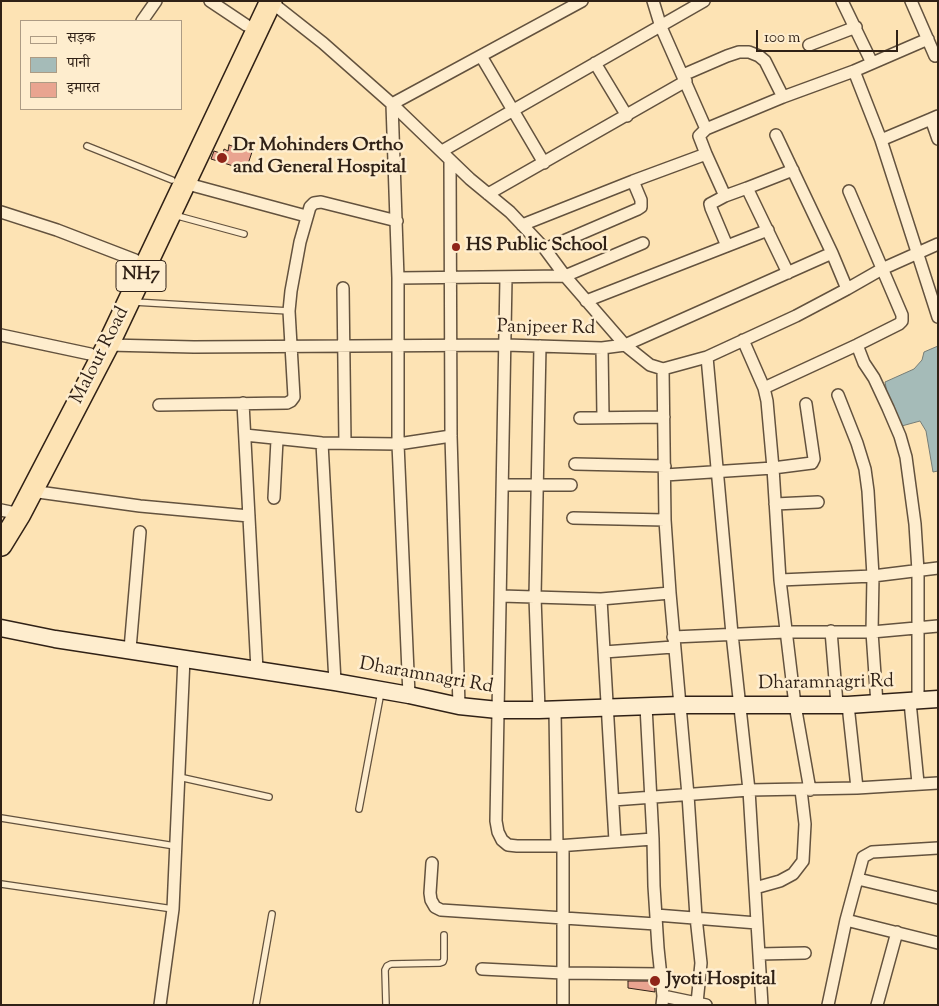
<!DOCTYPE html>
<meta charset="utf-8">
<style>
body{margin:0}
#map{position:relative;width:939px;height:1006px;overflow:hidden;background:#fde3b4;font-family:"Sorts Mill Goudy","Noto Serif Devanagari",serif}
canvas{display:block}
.frame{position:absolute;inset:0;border:2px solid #302116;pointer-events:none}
.legend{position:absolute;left:20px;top:20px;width:162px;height:90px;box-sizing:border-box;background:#feedce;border:1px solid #ac9b84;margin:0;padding:6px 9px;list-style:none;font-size:15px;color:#302116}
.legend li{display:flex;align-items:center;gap:10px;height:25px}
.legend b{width:25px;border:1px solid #ac9b84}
.scale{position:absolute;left:756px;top:30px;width:142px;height:22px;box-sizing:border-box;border:2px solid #302116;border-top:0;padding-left:6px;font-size:15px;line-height:18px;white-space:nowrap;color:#302116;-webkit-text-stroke:4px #feedce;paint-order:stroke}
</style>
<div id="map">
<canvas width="939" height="1006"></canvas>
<div class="frame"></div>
<ul class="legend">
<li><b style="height:6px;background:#feedce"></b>सड़क</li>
<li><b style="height:14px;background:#a5bbb8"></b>पानी</li>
<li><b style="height:14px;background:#e9a490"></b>इमारत</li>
</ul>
<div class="scale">100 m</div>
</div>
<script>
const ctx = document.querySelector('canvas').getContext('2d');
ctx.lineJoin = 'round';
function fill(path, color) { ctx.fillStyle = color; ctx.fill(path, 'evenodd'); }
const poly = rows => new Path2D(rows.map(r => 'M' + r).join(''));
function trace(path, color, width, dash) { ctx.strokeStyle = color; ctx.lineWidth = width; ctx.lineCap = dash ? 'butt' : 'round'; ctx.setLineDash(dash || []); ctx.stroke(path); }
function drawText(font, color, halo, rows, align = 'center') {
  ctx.font = font + ' "Sorts Mill Goudy",serif'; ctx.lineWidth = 5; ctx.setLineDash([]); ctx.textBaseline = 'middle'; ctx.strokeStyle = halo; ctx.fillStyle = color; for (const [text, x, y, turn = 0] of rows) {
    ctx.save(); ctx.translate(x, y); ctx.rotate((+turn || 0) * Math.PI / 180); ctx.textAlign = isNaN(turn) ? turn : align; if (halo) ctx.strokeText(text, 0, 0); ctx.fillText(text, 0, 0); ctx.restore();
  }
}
const water = poly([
 [938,346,938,471,933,472,926,431,920,421,898,427,890,409,885,382,914,369,922,360,924,352,938,346]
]);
const building = poly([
 [229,145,252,152,246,170,211,159,214,151,223,154,224,149,228,151,229,145],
 [628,981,654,981,655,992,628,988,628,981]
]);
const lane = poly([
 [87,146,172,180],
 [174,215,244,234],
 [134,302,289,311],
 [179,777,269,797],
 [359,809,381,692],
 [1,818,175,846],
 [1,884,173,909],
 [256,1005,272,914],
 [386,1005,385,970,387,966,391,964,440,963,443,962,444,959,444,935]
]);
const street = poly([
 [210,1,246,25],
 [653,1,661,27,706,129],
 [842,1,872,63],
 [911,1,935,56],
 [271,2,323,43,392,104,470,179,510,212,545,249,565,276,625,345,650,365,663,369,707,357,796,316,847,289,882,269,938,244],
 [142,21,156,1],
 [809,45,856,27],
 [481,56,544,163],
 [595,63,627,116],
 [854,71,881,140,938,317],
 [683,75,727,56,739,52,749,52,759,56,765,61,783,97],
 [938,116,931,119,938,139],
 [881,140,931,119],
 [442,151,704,1],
 [706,154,725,196],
 [450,160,451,436,459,706],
 [184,183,306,216],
 [747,188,793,170],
 [488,194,686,81],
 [1,212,57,230,135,260],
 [522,225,633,181],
 [727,246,711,208,710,204,725,196,747,188,788,273],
 [545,249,638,209,641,207,641,200,633,181,706,154,699,136,706,129,783,97,854,71,928,39],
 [832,253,847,289],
 [398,278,565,276,643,243],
 [506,278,496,821,498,832,502,840,508,845,517,846,557,846,653,839],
 [343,288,345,443],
 [586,301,768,230],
 [1,335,90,354],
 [743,340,764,388,767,401,773,468,780,580,795,705,810,790],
 [108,345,194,347,506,345,602,348,625,345,832,253,776,135],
 [857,345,864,363,874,378,888,408,900,436,906,457,915,524,918,571,918,702],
 [602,348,603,417],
 [707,357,732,634,749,790,762,1005],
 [663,369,665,520,670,593,688,795,696,917,701,963,697,1003],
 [764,388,857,345,899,324,902,321,902,315,849,191],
 [838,395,857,443,865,469,868,491,873,576,872,632,877,704],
 [243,403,257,670],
 [159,405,287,403,291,401,294,397,289,311,291,291,300,242,310,207,314,203,321,202,397,221],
 [580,418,664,417],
 [245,435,322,443,398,444,451,436],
 [322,443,335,682],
 [575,464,665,466],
 [665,475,773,468,812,463,814,459,806,404],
 [503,485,571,485],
 [31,491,140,506,249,516],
 [274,498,277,440],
 [775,504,818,502],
 [1,510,20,514],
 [573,518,665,520],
 [780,580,873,576,938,568],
 [501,596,601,599,670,593],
 [601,599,615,841],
 [831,631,837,704],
 [673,637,786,632,872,632,938,626],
 [130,649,140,532],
 [604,652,673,647],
 [409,695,398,444,398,278,392,104,582,1],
 [910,702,918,783],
 [848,705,857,788],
 [646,706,653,839,654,886,658,948,663,996,662,1005],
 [539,710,535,597,540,346],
 [555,710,557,846],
 [613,800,749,790,857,788,938,783],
 [563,846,563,1005],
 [432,863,430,893,431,900,435,907,441,910,656,924],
 [858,879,938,898],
 [755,888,780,881,793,874,803,861,805,824,801,790],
 [656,915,757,923],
 [846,920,938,943],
 [759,954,805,953],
 [482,969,563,973,661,974],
 [663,996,706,1005],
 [160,1005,173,909,184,658],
 [828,1005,846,920,863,857,872,852,938,848],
 [877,1005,897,932]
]);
const secondary = poly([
 [1,628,55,639,335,682,409,695,459,706,498,710,539,710,680,705,848,705,938,699]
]);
const highway = poly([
 [1,545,20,514,108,345,271,1]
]);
const markers = [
 [222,158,6,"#8f2418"],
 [456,247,5,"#8f2418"],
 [655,981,6,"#8f2418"]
];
const shields = [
 [141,276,50]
];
const shieldNames = [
 ["NH7",141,276]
];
const poiNames = [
 ["Dr Mohinders Ortho",233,147],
 ["and General Hospital",233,169],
 ["HS Public School",466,247],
 ["Jyoti Hospital",666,981]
];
const streetNames = [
 ["Panjpeer Rd",546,329,1],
 ["Malout Road",101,356,-63],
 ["Dharamnagri Rd",426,677,10],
 ["Dharamnagri Rd",826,684,-1]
];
fill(water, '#a5bbb8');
trace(water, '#767d77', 1);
fill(building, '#e9a490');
trace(building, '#302116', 1);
trace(lane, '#63523e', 8);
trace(street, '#63523e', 14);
trace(secondary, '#302116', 19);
trace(highway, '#302116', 24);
trace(lane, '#feedce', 5.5);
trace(street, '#feedce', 11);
trace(secondary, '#feedce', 16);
trace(highway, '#fde3b4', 21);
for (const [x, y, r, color] of markers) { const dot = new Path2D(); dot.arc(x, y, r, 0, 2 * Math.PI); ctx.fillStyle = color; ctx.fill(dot); trace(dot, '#feedce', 2); }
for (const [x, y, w] of shields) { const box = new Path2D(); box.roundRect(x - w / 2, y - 15.5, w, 31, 4); ctx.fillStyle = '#feedce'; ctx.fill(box); trace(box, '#302116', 1); }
drawText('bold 18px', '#302116', null, shieldNames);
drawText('bold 19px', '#302116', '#feedce', poiNames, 'left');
drawText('19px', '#302116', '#feedce', streetNames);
</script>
